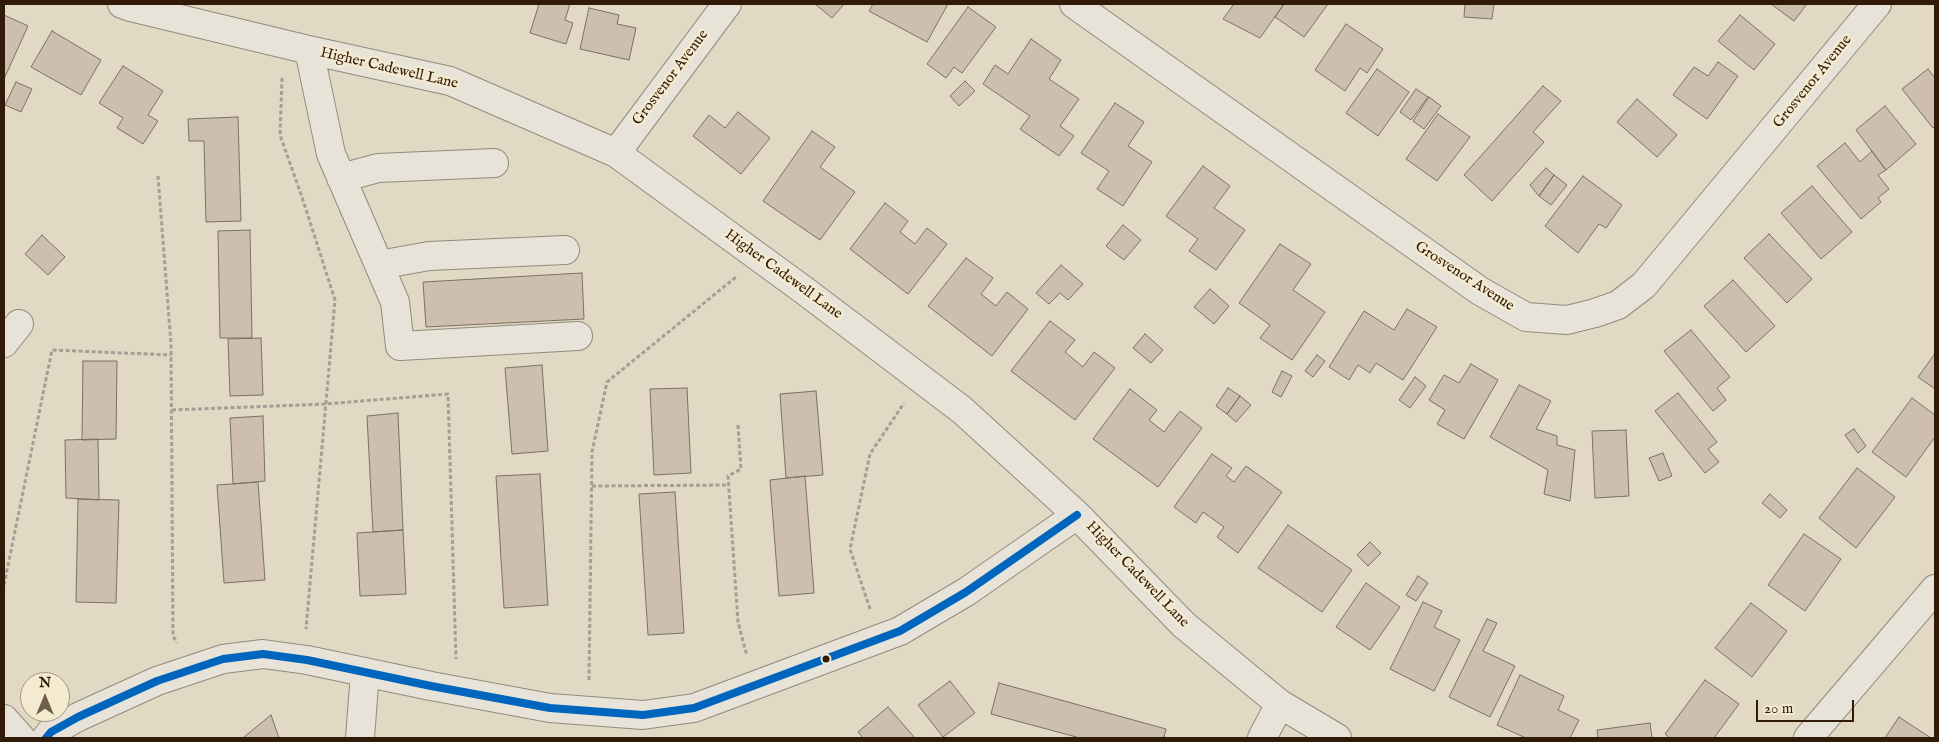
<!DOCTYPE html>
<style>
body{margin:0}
#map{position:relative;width:1939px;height:742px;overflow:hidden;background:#e1d9c4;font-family:"IM FELL English",serif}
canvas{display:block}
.frame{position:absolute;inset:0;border:5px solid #311a08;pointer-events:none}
.north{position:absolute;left:20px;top:672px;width:50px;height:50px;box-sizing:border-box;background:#f4ead0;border:1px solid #a69780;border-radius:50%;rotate:0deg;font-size:14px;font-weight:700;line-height:20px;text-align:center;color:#311a08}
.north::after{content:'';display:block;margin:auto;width:18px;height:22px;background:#6f5d4a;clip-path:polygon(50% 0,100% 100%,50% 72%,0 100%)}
.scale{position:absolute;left:1756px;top:700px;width:98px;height:22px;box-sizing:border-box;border:2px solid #311a08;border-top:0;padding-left:6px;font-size:15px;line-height:18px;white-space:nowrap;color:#311a08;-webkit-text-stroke:4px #f4ead0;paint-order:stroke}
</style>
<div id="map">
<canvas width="1939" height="742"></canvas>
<div class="frame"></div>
<div class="north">N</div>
<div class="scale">20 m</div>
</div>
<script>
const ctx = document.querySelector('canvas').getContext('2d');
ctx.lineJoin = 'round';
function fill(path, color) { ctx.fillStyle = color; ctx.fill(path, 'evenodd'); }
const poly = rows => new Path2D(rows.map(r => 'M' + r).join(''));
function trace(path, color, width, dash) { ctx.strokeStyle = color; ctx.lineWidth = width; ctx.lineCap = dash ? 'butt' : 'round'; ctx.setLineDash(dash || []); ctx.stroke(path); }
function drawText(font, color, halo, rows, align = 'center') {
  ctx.font = font + ' "IM FELL English",serif'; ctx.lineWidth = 5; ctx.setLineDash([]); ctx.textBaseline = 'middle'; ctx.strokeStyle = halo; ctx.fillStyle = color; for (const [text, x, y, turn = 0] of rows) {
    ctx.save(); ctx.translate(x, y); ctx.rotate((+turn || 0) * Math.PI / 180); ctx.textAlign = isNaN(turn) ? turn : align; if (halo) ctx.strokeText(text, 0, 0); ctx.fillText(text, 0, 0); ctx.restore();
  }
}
const building = poly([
 [539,4,570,4,565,20,573,23,566,44,530,33,539,4],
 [815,4,844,4,832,18,815,4],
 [873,4,948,4,927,42,869,11,873,4],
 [1234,4,1284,4,1260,38,1223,19,1234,4],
 [1284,4,1328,4,1304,37,1275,17,1284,4],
 [1465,4,1494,4,1492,19,1464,17,1465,4],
 [1771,4,1807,4,1794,21,1771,4],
 [968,7,996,27,962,73,954,67,946,78,927,64,968,7],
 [589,8,619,15,617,24,636,28,629,60,580,49,589,8],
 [4,15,28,26,4,79,4,15],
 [1740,15,1775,44,1754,70,1718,41,1740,15],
 [1346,24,1383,49,1367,73,1360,68,1345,91,1315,70,1346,24],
 [52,31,101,60,81,95,31,67,52,31],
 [1031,39,1061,60,1049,79,1079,99,1060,126,1074,136,1059,156,1020,129,1030,116,983,84,995,65,1008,74,1031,39],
 [1718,62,1738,76,1707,119,1673,95,1694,67,1708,76,1718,62],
 [123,66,163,91,148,115,158,121,143,144,117,128,123,118,99,103,123,66],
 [1377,69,1409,92,1378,136,1346,113,1377,69],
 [1928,69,1935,78,1935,126,1933,128,1902,89,1928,69],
 [965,81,975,91,959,106,950,96,965,81],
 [16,82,32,89,21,112,5,105,16,82],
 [1543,86,1561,101,1533,132,1544,142,1492,201,1464,175,1543,86],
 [1416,89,1428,97,1411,120,1400,112,1416,89],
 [1429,97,1441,106,1424,129,1413,121,1429,97],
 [1637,99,1677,135,1657,157,1617,122,1637,99],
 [1115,103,1144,122,1128,146,1152,162,1123,206,1097,189,1109,171,1081,153,1115,103],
 [1885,106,1916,144,1886,170,1856,130,1885,106],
 [738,112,770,138,741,174,693,136,709,115,725,128,738,112],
 [1438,114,1470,137,1437,181,1406,159,1438,114],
 [238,117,241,221,206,222,204,141,189,141,188,119,238,117],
 [812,131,835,147,820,167,855,192,820,240,763,201,812,131],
 [1845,143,1860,162,1872,151,1886,170,1878,175,1889,189,1878,198,1881,202,1861,219,1817,166,1845,143],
 [1203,166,1230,186,1214,208,1245,230,1216,270,1189,251,1198,239,1166,216,1203,166],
 [1546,168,1554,175,1539,196,1530,185,1546,168],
 [1554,175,1567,185,1551,205,1539,196,1554,175],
 [1583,176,1622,205,1606,228,1599,224,1578,253,1545,226,1583,176],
 [1812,186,1852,232,1821,259,1781,213,1812,186],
 [885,203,908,221,900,232,915,244,927,228,947,244,908,294,850,249,885,203],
 [1123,225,1141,240,1124,260,1106,246,1123,225],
 [250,230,252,338,220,338,218,231,250,230],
 [1769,234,1812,279,1787,303,1744,258,1769,234],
 [42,235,65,257,48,275,25,254,42,235],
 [1280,244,1311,264,1293,290,1325,312,1292,360,1260,338,1270,325,1239,303,1280,244],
 [966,258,993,278,981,294,996,306,1007,292,1028,309,992,356,928,306,966,258],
 [1061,265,1083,284,1068,300,1060,293,1049,304,1036,293,1061,265],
 [582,273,584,319,426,327,423,282,582,273],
 [1733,280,1775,326,1746,352,1704,306,1733,280],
 [1210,289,1229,306,1214,324,1194,307,1210,289],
 [1407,309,1437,327,1403,380,1376,363,1370,373,1358,365,1349,380,1329,367,1364,311,1394,330,1407,309],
 [1050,321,1075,340,1065,352,1083,367,1094,352,1115,368,1075,420,1011,371,1050,321],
 [1691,330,1730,377,1717,388,1726,400,1713,411,1664,351,1691,330],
 [1145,334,1163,350,1151,363,1133,348,1145,334],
 [261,338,263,395,230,396,228,339,261,338],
 [1317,355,1325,361,1313,377,1305,371,1317,355],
 [1934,355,1935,356,1935,389,1918,377,1934,355],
 [83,361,117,361,116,439,82,440,83,361],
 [1471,364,1498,380,1464,439,1437,424,1445,410,1429,400,1444,375,1459,383,1471,364],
 [542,365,548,451,512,454,505,368,542,365],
 [1282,371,1292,376,1281,397,1272,392,1282,371],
 [1415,377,1426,386,1410,408,1399,400,1415,377],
 [1519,385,1551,401,1536,429,1557,436,1557,445,1575,450,1570,501,1544,494,1548,470,1490,437,1519,385],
 [687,388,691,473,654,475,650,389,687,388],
 [1228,388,1240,396,1227,414,1216,406,1228,388],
 [1130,389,1157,410,1149,420,1164,432,1180,411,1202,428,1158,487,1093,439,1130,389],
 [816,391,823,475,786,478,780,394,816,391],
 [1678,393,1717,442,1708,449,1719,462,1705,473,1655,411,1678,393],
 [1240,396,1251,405,1236,422,1227,414,1240,396],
 [1912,398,1935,415,1935,437,1906,477,1872,452,1912,398],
 [398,413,403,530,373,532,367,416,398,413],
 [263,416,265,481,233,484,230,418,263,416],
 [1854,429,1866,446,1858,453,1845,435,1854,429],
 [1626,430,1629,496,1595,498,1592,431,1626,430],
 [98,439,99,500,66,498,65,440,98,439],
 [1663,453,1672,476,1659,481,1649,458,1663,453],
 [1212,454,1232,468,1226,476,1234,482,1246,466,1282,492,1238,553,1217,537,1224,527,1203,512,1196,523,1174,507,1212,454],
 [1857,468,1895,497,1856,548,1819,518,1857,468],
 [540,474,548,605,504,608,496,476,540,474],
 [805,476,814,593,779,596,770,480,805,476],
 [258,482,265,580,224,583,217,485,258,482],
 [675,492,684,633,648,635,639,494,675,492],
 [1770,494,1787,510,1780,518,1762,503,1770,494],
 [78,499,119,500,116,603,76,602,78,499],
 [1288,525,1352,570,1322,612,1258,568,1288,525],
 [403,530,406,594,360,596,357,533,403,530],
 [1804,534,1841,559,1805,611,1768,585,1804,534],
 [1370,542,1381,553,1368,566,1357,555,1370,542],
 [1418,576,1428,583,1416,601,1406,595,1418,576],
 [1366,583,1400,607,1370,650,1336,627,1366,583],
 [1423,602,1442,611,1434,627,1460,640,1434,691,1390,669,1423,602],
 [1751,603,1787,631,1752,677,1715,648,1751,603],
 [1487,619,1497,623,1483,651,1515,666,1490,717,1449,697,1487,619],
 [1520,675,1564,696,1558,710,1579,720,1570,738,1526,738,1497,725,1520,675],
 [1705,680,1739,704,1714,738,1670,738,1665,734,1705,680],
 [950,681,975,713,943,737,918,705,950,681],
 [999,683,1166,729,1164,737,1169,738,1080,738,991,714,999,683],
 [888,707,915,738,863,738,858,732,888,707],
 [271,715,279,738,244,738,244,737,271,715],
 [1899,717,1931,738,1885,738,1899,717],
 [1650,723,1652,738,1598,738,1597,730,1650,723]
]);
const path = poly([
 [282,78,280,135,302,197,335,300,306,629],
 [158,176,171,344,173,636,177,643],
 [172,410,325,404,448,394,456,659],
 [738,425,741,469,728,476,738,622,747,656],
 [592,486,729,485],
 [4,585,52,350,171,355],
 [870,609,850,549,870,454,904,403],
 [589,680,592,452,607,382,736,277]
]);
const minor = poly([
 [122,4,130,7,309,50,450,81,616,153,805,291,962,410,1077,515,1184,625,1280,704,1337,738],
 [1074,4,1480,291,1526,317,1567,320,1595,313,1618,305,1644,285,1877,4],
 [309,50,331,154,395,302,400,346,578,336],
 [616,153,727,4],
 [341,178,378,168,494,163],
 [379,265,429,256,565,250],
 [4,343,19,324],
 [4,719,21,738],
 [46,738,51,732,78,717,157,681,223,659,263,654,307,660,431,686,550,708,643,715,694,708,900,631,966,592,1077,515],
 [360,738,365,672],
 [1262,738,1280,704],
 [1808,738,1935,589]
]);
const bus1 = poly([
 [46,738,51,732,78,717,157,681,223,659,263,654,307,660,431,686,550,708,643,715,694,708,900,631,966,592,1077,515]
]);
const markers = [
 [826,659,4.5,"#311a08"]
];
const streetNames = [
 ["Higher Cadewell Lane",389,69,13],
 ["Grosvenor Avenue",671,78,-53],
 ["Grosvenor Avenue",1813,82,-51],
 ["Higher Cadewell Lane",783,275,36],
 ["Grosvenor Avenue",1464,277,33],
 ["Higher Cadewell Lane",1137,575,46]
];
fill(building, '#cebeae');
trace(building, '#797164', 1);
trace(minor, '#928a7c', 30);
trace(path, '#a59e94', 3, [4, 2.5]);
trace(minor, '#e7e3d8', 28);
trace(bus1, '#0065bd', 8);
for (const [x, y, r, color] of markers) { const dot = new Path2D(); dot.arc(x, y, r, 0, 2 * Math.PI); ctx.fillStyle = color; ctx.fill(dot); trace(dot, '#f4ead0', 2); }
drawText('15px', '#311a08', '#f4ead0', streetNames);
</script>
